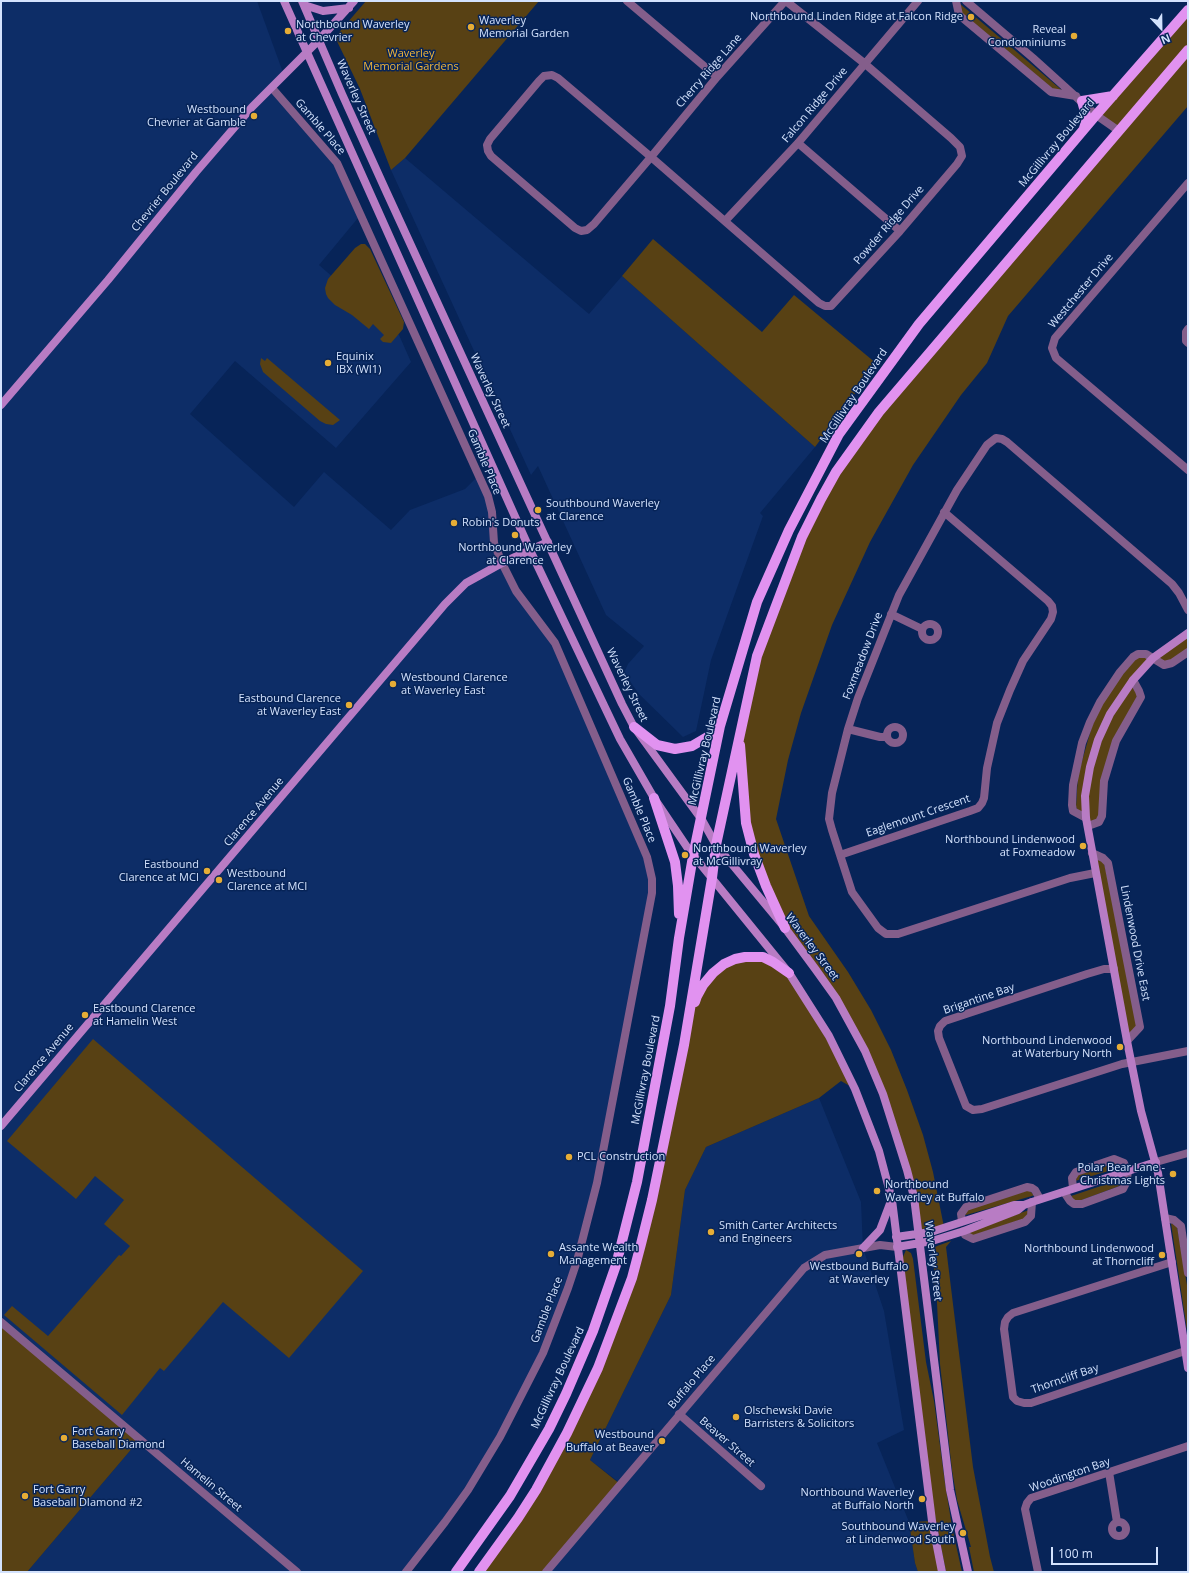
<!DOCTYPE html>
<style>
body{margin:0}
#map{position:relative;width:1189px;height:1573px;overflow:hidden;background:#072458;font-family:"Open Sans",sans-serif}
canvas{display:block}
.frame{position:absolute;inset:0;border:2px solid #d3e2fd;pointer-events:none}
.north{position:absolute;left:1141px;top:8px;width:40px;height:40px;-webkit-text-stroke:3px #072458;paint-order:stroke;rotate:158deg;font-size:11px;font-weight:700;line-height:16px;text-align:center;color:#d3e2fd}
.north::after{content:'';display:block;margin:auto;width:14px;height:18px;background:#d3e2fd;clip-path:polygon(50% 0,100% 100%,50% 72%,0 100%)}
.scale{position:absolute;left:1051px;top:1547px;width:107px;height:18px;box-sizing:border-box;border:2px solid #d3e2fd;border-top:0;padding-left:5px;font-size:12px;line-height:14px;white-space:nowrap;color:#d3e2fd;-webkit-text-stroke:3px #072458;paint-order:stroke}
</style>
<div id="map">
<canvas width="1189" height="1573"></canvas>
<div class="frame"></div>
<div class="north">N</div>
<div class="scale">100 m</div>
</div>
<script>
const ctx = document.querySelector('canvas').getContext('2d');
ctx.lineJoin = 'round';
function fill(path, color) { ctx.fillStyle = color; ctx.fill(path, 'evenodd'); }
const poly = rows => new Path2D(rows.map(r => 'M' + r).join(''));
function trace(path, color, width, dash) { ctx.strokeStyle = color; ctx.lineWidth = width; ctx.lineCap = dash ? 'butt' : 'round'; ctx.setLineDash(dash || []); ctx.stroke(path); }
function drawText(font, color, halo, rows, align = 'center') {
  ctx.font = font + ' "Open Sans",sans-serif'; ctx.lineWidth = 3; ctx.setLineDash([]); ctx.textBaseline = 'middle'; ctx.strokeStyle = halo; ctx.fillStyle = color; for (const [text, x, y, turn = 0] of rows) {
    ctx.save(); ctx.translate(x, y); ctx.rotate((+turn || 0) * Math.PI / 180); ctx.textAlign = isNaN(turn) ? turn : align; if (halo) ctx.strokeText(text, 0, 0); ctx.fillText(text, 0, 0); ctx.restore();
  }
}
const built = poly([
 [1,1,257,1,285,78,272,88,333,163,358,218,319,265,399,335,411,362,336,448,235,361,190,414,294,507,324,472,391,530,410,510,465,489,477,477,489,503,502,563,555,643,652,879,591,1208,543,1353,500,1437,406,1572,27,1572,140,1439,1,1322],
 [405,158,589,314,622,276,815,447,760,513,763,516,711,660,696,731,683,737,639,694,624,673,628,664,644,646,606,615,538,466,531,475,391,170],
 [819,1098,861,1202,863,1248,884,1311,904,1430,877,1443,909,1522,915,1563,918,1572,546,1572,620,1483,590,1460,671,1295,685,1190,706,1147]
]);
const green = poly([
 [366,1,539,1,405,158,391,170,360,89,335,37],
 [959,3,1064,92,1054,90,962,13],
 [1188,10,1188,106,1008,316,987,363,961,395,913,465,870,542,832,625,801,713,788,760,776,819,809,916,848,972,871,1010,891,1050,907,1090,923,1135,933,1172,944,1227,919,1238,914,1197,883,1094,836,998,785,928,754,854,740,731,757,656,802,537,856,443,1118,132,1096,115],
 [653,239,762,332,794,295,877,364,815,447,622,276],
 [361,244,365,244,370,249,404,322,403,329,391,343,383,342,380,339,384,335,373,324,369,329,352,315,335,305,328,298,326,294,325,288,328,279,355,248],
 [261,358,265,361,267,358,340,420,333,425,326,424,320,421,263,372,260,364],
 [1188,633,1188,652,1172,663,1153,658,1133,680,1139,691,1104,781,1102,816,1088,826,1076,807,1078,775,1092,726,1101,706,1118,680,1137,657,1153,658],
 [1092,853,1103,858,1140,1027,1127,1041],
 [757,957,789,973,855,1089,841,1081,819,1098,706,1147,685,1190,671,1295,590,1460,620,1484,546,1572,479,1572,536,1490,620,1312,697,996,724,964],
 [93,1039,363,1271,289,1358,223,1302,164,1371,160,1368,122,1415,4,1315,12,1306,48,1336,119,1255,121,1256,130,1246,104,1224,124,1200,95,1176,76,1199,7,1141],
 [1110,1163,1119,1163,1122,1167,1075,1181,1076,1176],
 [1122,1179,1122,1185,1079,1201,1074,1200,1071,1196],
 [1029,1190,1034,1195,1032,1196,966,1215,964,1214,968,1209],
 [1029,1210,1026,1218,972,1236,967,1232],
 [1171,1223,1177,1226,1188,1291,1188,1337],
 [951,1241,946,1247,973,1467,990,1557,994,1572,974,1572,969,1547,971,1547,957,1500,952,1470,940,1364,937,1303,932,1274,935,1273,931,1256,933,1249,937,1246],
 [906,1250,911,1253,913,1259,926,1362,934,1401,945,1483,952,1527,962,1572,946,1572,934,1511,902,1259],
 [1,1322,140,1439,27,1572,1,1572],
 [932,1521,942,1572,918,1572,915,1563,909,1522]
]);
const street = poly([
 [627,1,717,77],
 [785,1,717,77,651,157,594,224,587,230,581,231,575,228,491,156,488,151,487,145,490,139,539,81,544,76,552,75,558,78,651,157,819,303,825,306,831,306,900,231,957,164,962,156,960,147,951,138,864,63,786,1],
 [956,1,959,15,1051,92,1076,96],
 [966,1,1033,58,1096,115,1119,131],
 [272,88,337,163,488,496,492,512,494,543,502,563,516,591,555,643,647,857,652,879,652,893,597,1183,577,1261,568,1288,543,1353,500,1437,468,1490,445,1522,406,1572],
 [798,143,900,231],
 [1188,183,1055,338,1052,348,1056,358,1188,470],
 [725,221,798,143,918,1],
 [1188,329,1186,332,1186,341,1188,343],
 [891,614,922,629],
 '922 632a8 8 0 1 1 16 0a8 8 0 1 1-16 0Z',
 '887 735a8 8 0 1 1 16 0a8 8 0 1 1-16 0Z',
 [848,729,880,737,887,737],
 [1086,818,1073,811,1072,805,1073,785,1082,743,1090,722,1100,702,1120,672,1133,657,1138,654,1146,654,1164,665,1172,663,1188,652],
 [1088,826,1099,822,1102,816,1104,781,1116,741,1141,697,1139,691,1133,680],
 [1092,853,1103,858,1108,863,1140,1027,1127,1041],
 [840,855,970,811,978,808,982,803,984,798,987,768,997,723,1010,690,1023,661,1051,619,1053,612,1052,606,1048,601,944,512],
 [1095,873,1070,878,898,934,886,934,878,928,852,892,832,830,829,819,832,793,848,729,858,698,899,595,957,490,987,445,996,438,1002,439,1007,442,1172,584,1179,593,1188,610],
 [1114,969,1104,969,1087,974,945,1021,940,1026,938,1031,939,1038,966,1106,973,1110,982,1109,1122,1064,1188,1051],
 [1156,1162,1188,1153],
 [1064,1192,1070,1201,1074,1204,1082,1204,1123,1189,1126,1183,1128,1172,1124,1163,1114,1159,1076,1172,1072,1178,1073,1188],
 [1165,1218,1174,1220,1181,1226,1188,1273],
 [962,1221,961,1214,966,1207,1027,1187,1032,1188,1035,1190,1040,1199],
 [964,1231,965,1235,973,1239,1025,1222,1031,1216,1032,1202],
 [1172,1262,1013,1313,1008,1317,1005,1322,1004,1329,1013,1397,1017,1401,1024,1403,1031,1403,1185,1351],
 [1,1322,297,1572],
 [679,1414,761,1486],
 [1109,1472,1117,1522],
 '1112 1529a7 7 0 1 1 14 0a7 7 0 1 1-14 0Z',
 [546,1572,804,1268,825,1255,880,1245,897,1247],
 [1038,1572,1025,1509,1027,1503,1031,1498,1188,1446]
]);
const secondary = poly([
 [284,1,530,550,620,739,654,798,689,850,789,973,829,1036,855,1089,879,1151,892,1200,932,1521,942,1572],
 [302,1,342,94,386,191,622,704,634,727,702,820,716,845,785,928,816,970,836,998,865,1051,883,1094,907,1170,914,1197,950,1490,968,1572],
 [304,5,323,11,349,8],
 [1,405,108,280,196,172,252,107,319,40,354,1],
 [1188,633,1153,658,1133,680,1110,714,1098,740,1090,767,1085,796,1086,818,1127,1041,1141,1111,1158,1173,1188,1368],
 [1,1126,445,604,466,583,502,563,548,542],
 [896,1237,931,1232,1014,1205,1024,1205,1032,1202,1156,1162],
 [897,1247,932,1241,964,1231,1018,1210,1024,1205],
 [863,1248,880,1230,891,1201]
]);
const primary = poly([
 [1084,128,1087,119,1082,101,1113,96],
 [634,727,657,745,675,749,692,746,709,736,720,726],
 [740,745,746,823,754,854,766,886,785,928],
 [654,798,675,862,678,886,679,914],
 [695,1002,697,996,703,985,713,973,724,964,735,959,745,957,763,957,773,962,789,973],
 [456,1572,510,1496,549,1429,566,1394,593,1331,616,1265,637,1182,670,1006,679,938,693,856,720,726,757,602,789,530,839,434,919,324,1096,115,1188,10],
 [479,1572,518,1518,536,1490,567,1433,598,1368,632,1278,641,1244,652,1200,684,1045,712,878,716,845,757,656,802,537,821,499,836,472,879,412,1188,50]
]);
const markers = [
 [971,17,4,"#e6ad36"],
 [471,27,4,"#e6ad36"],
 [288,31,4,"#e6ad36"],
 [1074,36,4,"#e6ad36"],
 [254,116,4,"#e6ad36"],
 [328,363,4,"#e6ad36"],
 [538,510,4,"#e6ad36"],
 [454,523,4,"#e6ad36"],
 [515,535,4,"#e6ad36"],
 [393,684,4,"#e6ad36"],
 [349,705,4,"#e6ad36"],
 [1083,846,4,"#e6ad36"],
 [685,855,4,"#e6ad36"],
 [207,871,4,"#e6ad36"],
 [219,880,4,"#e6ad36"],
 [85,1015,4,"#e6ad36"],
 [1120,1047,4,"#e6ad36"],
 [569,1157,4,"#e6ad36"],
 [1173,1174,4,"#e6ad36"],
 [877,1191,4,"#e6ad36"],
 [711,1232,4,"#e6ad36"],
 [551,1254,4,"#e6ad36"],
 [859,1254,4,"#e6ad36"],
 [1162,1255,4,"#e6ad36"],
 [736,1417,4,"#e6ad36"],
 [64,1438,4,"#e6ad36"],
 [662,1441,4,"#e6ad36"],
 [25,1496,4,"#e6ad36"],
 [922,1499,4,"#e6ad36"],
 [963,1533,4,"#e6ad36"]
];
const poiNames = [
 ["Northbound Linden Ridge at Falcon Ridge",963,17,"right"],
 ["Waverley",479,21],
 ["Memorial Garden",479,34],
 ["Northbound Waverley",296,25],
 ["at Chevrier",296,38],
 ["Reveal",1066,30,"right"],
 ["Condominiums",1066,43,"right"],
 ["Westbound",246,110,"right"],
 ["Chevrier at Gamble",246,123,"right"],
 ["Equinix",336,357],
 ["IBX (WI1)",336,370],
 ["Southbound Waverley",546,504],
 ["at Clarence",546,517],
 ["Robin's Donuts",462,523],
 ["Northbound Waverley",515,548,"center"],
 ["at Clarence",515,561,"center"],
 ["Westbound Clarence",401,678],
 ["at Waverley East",401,691],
 ["Eastbound Clarence",341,699,"right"],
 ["at Waverley East",341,712,"right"],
 ["Northbound Lindenwood",1075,840,"right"],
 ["at Foxmeadow",1075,853,"right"],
 ["Northbound Waverley",693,849],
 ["at McGillivray",693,862],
 ["Eastbound",199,865,"right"],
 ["Clarence at MCI",199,878,"right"],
 ["Westbound",227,874],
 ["Clarence at MCI",227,887],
 ["Eastbound Clarence",93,1009],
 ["at Hamelin West",93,1022],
 ["Northbound Lindenwood",1112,1041,"right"],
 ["at Waterbury North",1112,1054,"right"],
 ["PCL Construction",577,1157],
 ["Polar Bear Lane -",1165,1168,"right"],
 ["Christmas Lights",1165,1181,"right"],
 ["Northbound",885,1185],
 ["Waverley at Buffalo",885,1198],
 ["Smith Carter Architects",719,1226],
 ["and Engineers",719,1239],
 ["Assante Wealth",559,1248],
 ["Management",559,1261],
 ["Northbound Lindenwood",1154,1249,"right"],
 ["at Thorncliff",1154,1262,"right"],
 ["Westbound Buffalo",859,1267,"center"],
 ["at Waverley",859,1280,"center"],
 ["Olschewski Davie",744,1411],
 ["Barristers & Solicitors",744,1424],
 ["Fort Garry",72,1432],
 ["Baseball Diamond",72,1445],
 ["Westbound",654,1435,"right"],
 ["Buffalo at Beaver",654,1448,"right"],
 ["Fort Garry",33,1490],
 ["Baseball DIamond #2",33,1503],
 ["Northbound Waverley",914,1493,"right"],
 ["at Buffalo North",914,1506,"right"],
 ["Southbound Waverley",955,1527,"right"],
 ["at Lindenwood South",955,1540,"right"]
];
const parkNames = [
 ["Waverley",411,54],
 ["Memorial Gardens",411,67]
];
const streetNames = [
 ["Cherry Ridge Lane",709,71,-49],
 ["Waverley Street",356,97,66],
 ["Falcon Ridge Drive",815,105,-50],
 ["Gamble Place",320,127,49],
 ["McGillivray Boulevard",1057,143,-50],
 ["Chevrier Boulevard",165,192,-51],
 ["Powder Ridge Drive",889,225,-49],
 ["Westchester Drive",1081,291,-50],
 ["Waverley Street",490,391,65],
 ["McGillivray Boulevard",854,396,-56],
 ["Gamble Place",484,462,67],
 ["Foxmeadow Drive",863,656,-69],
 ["Waverley Street",627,685,64],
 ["McGillivray Boulevard",705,751,-77],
 ["Gamble Place",639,810,67],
 ["Clarence Avenue",254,812,-50],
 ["Eaglemount Crescent",918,816,-19],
 ["Lindenwood Drive East",1135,943,79],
 ["Waverley Street",812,947,53],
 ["Brigantine Bay",979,999,-19],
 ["Clarence Avenue",44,1058,-50],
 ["McGillivray Boulevard",646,1070,-79],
 ["Waverley Street",933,1261,83],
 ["Gamble Place",547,1310,-69],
 ["McGillivray Boulevard",558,1378,-65],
 ["Thorncliff Bay",1065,1379,-19],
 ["Buffalo Place",692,1382,-50],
 ["Beaver Street",727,1442,41],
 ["Woodington Bay",1070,1475,-19],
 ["Hamelin Street",211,1485,40]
];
fill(built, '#0d2d67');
fill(green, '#584114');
trace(street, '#845e8b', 8);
trace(secondary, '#b87cc4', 8);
trace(primary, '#e192f0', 10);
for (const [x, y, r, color] of markers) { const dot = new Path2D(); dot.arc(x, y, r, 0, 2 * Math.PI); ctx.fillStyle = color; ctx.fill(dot); trace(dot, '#072458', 1.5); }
drawText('11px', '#d3e2fd', '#072458', poiNames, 'left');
drawText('11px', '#f3b638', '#072458', parkNames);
drawText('11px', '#d3e2fd', '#072458', streetNames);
</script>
